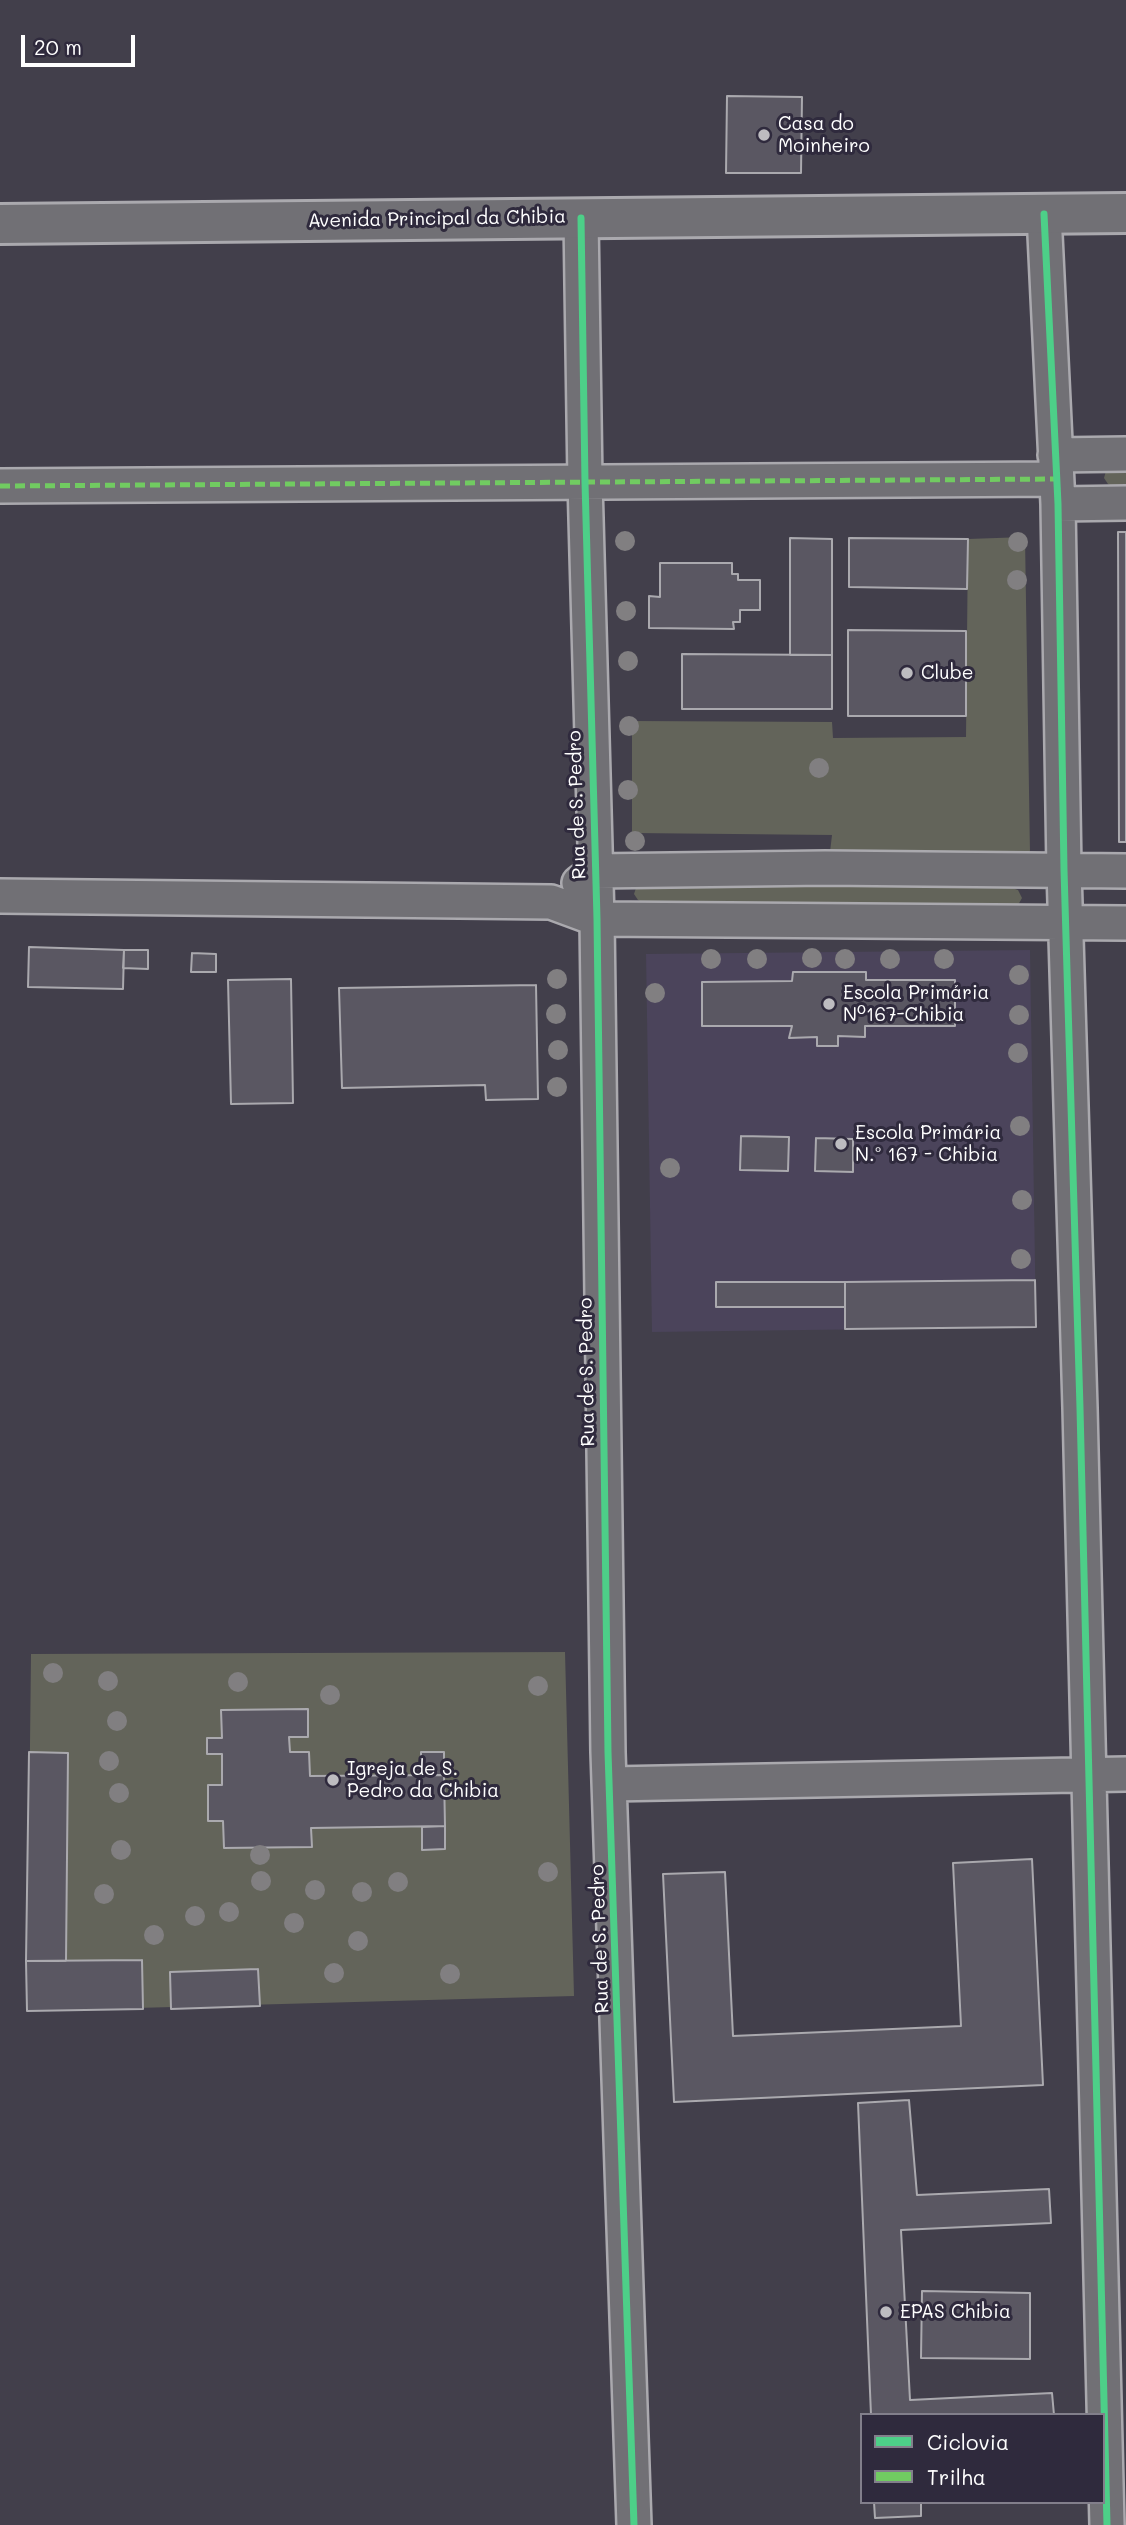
<!DOCTYPE html>
<meta charset="utf-8">
<style>
body{margin:0}
#map{position:relative;width:1126px;height:2525px;overflow:hidden;background:#423f4b;font-family:Mali,sans-serif}
canvas{display:block}
.legend{position:absolute;left:860px;top:2413px;width:245px;height:91px;box-sizing:border-box;background:#2f2a3d;border:2px solid #827f8b;margin:0;padding:9px 12px;list-style:none;font-size:21px;color:#fff}
.legend li{display:flex;align-items:center;gap:14px;height:35px}
.legend b{width:35px;border:2px solid #827f8b}
.scale{position:absolute;left:21px;top:35px;width:114px;height:32px;box-sizing:border-box;border:4px solid #fff;border-top:0;padding-left:9px;font-size:21px;line-height:24px;white-space:nowrap;color:#fff;-webkit-text-stroke:5px #2f2a3d;paint-order:stroke}
</style>
<div id="map">
<canvas width="1126" height="2525"></canvas>
<ul class="legend">
<li><b style="height:9px;background:#4dcf88"></b>Ciclovia</li>
<li><b style="height:9px;background:#71cb61"></b>Trilha</li>
</ul>
<div class="scale">20 m</div>
</div>
<script>
const ctx = document.querySelector('canvas').getContext('2d');
ctx.lineJoin = 'round';
function fill(path, color) { ctx.fillStyle = color; ctx.fill(path, 'evenodd'); }
const poly = rows => new Path2D(rows.map(r => 'M' + r).join(''));
function trace(path, color, width, dash) { ctx.strokeStyle = color; ctx.lineWidth = width; ctx.lineCap = dash ? 'butt' : 'round'; ctx.setLineDash(dash || []); ctx.stroke(path); }
function drawText(font, color, halo, rows, align = 'center') {
  ctx.font = font + ' Mali,sans-serif'; ctx.lineWidth = 6; ctx.setLineDash([]); ctx.textBaseline = 'middle'; ctx.strokeStyle = halo; ctx.fillStyle = color; for (const [text, x, y, turn = 0] of rows) {
    ctx.save(); ctx.translate(x, y); ctx.rotate((+turn || 0) * Math.PI / 180); ctx.textAlign = isNaN(turn) ? turn : align; if (halo) ctx.strokeText(text, 0, 0); ctx.fillText(text, 0, 0); ctx.restore();
  }
}
const built = poly([
 [1030,950,1036,1327,652,1332,646,954]
]);
const green = poly([
 [1112,468,1126,468,1126,487,1114,487,1108,484,1104,478,1106,471],
 [1025,537,1030,853,830,852,832,835,632,833,632,721,832,722,833,738,966,737,968,539],
 [642,884,1009,887,1018,890,1022,898,1018,905,1011,907,644,903,638,900,634,894,636,888],
 [565,1652,574,1996,27,2011,31,1654]
]);
const building = poly([
 [727,96,802,97,801,173,726,173,727,96],
 [1118,532,1126,532,1126,842,1119,842,1118,532],
 [790,538,832,539,832,655,790,655,790,538],
 [849,538,968,539,967,589,849,587,849,538],
 [660,563,732,563,732,574,738,574,738,580,760,580,760,610,740,610,740,622,733,622,734,629,649,628,649,596,660,597,660,563],
 [848,630,966,631,966,716,848,716,848,630],
 [682,654,832,655,832,709,682,709,682,654],
 [29,947,124,950,123,989,28,987,29,947],
 [124,950,148,950,148,969,123,968,124,950],
 [192,953,216,954,216,972,191,972,192,953],
 [793,972,866,972,866,980,955,980,955,1026,865,1026,865,1037,838,1036,838,1046,817,1046,817,1037,789,1038,792,1026,702,1026,702,982,792,981,793,972],
 [291,979,293,1103,231,1104,228,980,291,979],
 [536,985,538,1099,486,1100,485,1085,342,1088,339,988,536,985],
 [741,1136,789,1137,788,1171,740,1170,741,1136],
 [816,1138,853,1139,853,1172,815,1171,816,1138],
 [1035,1280,1036,1327,845,1329,845,1282,1035,1280],
 [716,1282,845,1282,845,1307,716,1307,716,1282],
 [308,1709,308,1737,289,1737,290,1752,309,1752,310,1776,444,1775,445,1826,311,1828,312,1847,224,1848,223,1821,208,1821,208,1785,222,1785,222,1754,207,1754,207,1738,222,1738,221,1710,308,1709],
 [29,1752,68,1753,66,1961,26,1961,29,1752],
 [421,1752,444,1752,444,1775,421,1775,421,1752],
 [445,1826,445,1849,422,1850,422,1827,445,1826],
 [1032,1859,1043,2085,674,2102,663,1874,725,1872,733,2036,961,2026,953,1863,1032,1859],
 [142,1960,143,2009,27,2011,26,1961,142,1960],
 [258,1969,260,2006,171,2009,170,1972,258,1969],
 [909,2100,917,2195,1049,2189,1051,2223,901,2230,910,2400,1052,2393,1054,2415,871,2415,858,2103,909,2100],
 [922,2291,1030,2293,1030,2359,921,2358,922,2291],
 [874,2502,921,2502,921,2516,875,2518,874,2502]
]);
const street = poly([
 [1044,214,1058,504,1064,870,1080,1408,1107,2525],
 [581,218,585,482,597,919,608,1752,634,2525],
 [1055,455,1126,454],
 [0,486,1056,479],
 [1058,504,1126,503],
 [579,883,595,871,825,868,1126,871],
 [0,896,551,902,597,919,1126,923],
 [611,1784,1126,1774]
]);
const secondary = poly([
 [0,224,1126,213]
]);
const quiet = poly([
 [0,486,1056,479]
]);
const cycleway = poly([
 [1044,214,1058,504,1064,870,1080,1408,1107,2525],
 [581,218,585,482,597,919,608,1752,634,2525]
]);
const trees = [
 [625,541],
 [1018,542],
 [1017,580],
 [626,611],
 [628,661],
 [629,726],
 [819,768],
 [628,790],
 [635,841],
 [812,958],
 [711,959],
 [757,959],
 [845,959],
 [890,959],
 [944,959],
 [1019,975],
 [557,979],
 [655,993],
 [556,1014],
 [1019,1015],
 [558,1050],
 [1018,1053],
 [557,1087],
 [1020,1126],
 [670,1168],
 [1022,1200],
 [1021,1259],
 [53,1673],
 [108,1681],
 [238,1682],
 [538,1686],
 [330,1695],
 [117,1721],
 [109,1761],
 [119,1793],
 [121,1850],
 [260,1855],
 [548,1872],
 [261,1881],
 [398,1882],
 [315,1890],
 [362,1892],
 [104,1894],
 [229,1912],
 [195,1916],
 [294,1923],
 [154,1935],
 [358,1941],
 [334,1973],
 [450,1974]
];
const markers = [
 [764,135,7,"#bdbcc0"],
 [907,673,7,"#bdbcc0"],
 [829,1004,7,"#bdbcc0"],
 [841,1144,7,"#bdbcc0"],
 [333,1780,7,"#bdbcc0"],
 [886,2312,7,"#bdbcc0"]
];
const poiNames = [
 ["Casa do",778,124],
 ["Moinheiro",778,146],
 ["Clube",921,673],
 ["Escola Primária",843,993],
 ["N⁰167-Chibia",843,1015],
 ["Escola Primária",855,1133],
 ["N.º 167 - Chibia",855,1155],
 ["Igreja de S.",347,1769],
 ["Pedro da Chibia",347,1791],
 ["EPAS Chibia",900,2312]
];
const streetNames = [
 ["Avenida Principal da Chibia",437,219,-1],
 ["Rua de S. Pedro",577,805,-92],
 ["Rua de S. Pedro",587,1372,-91],
 ["Rua de S. Pedro",600,1939,-92]
];
fill(built, '#4b445b');
fill(green, '#63645a');
fill(building, '#5a5762');
trace(building, '#aaa9ae', 2);
trace(street, '#aaa9ae', 38);
trace(secondary, '#aaa9ae', 44);
trace(street, '#717075', 33);
trace(secondary, '#717075', 38);
trace(quiet, '#71cb61', 5, [10, 5]);
trace(cycleway, '#4dcf88', 7);
ctx.fillStyle = '#817f81';
for (const [x, y] of trees) { ctx.beginPath(); ctx.arc(x, y, 10, 0, 2 * Math.PI); ctx.fill(); }
for (const [x, y, r, color] of markers) { const dot = new Path2D(); dot.arc(x, y, r, 0, 2 * Math.PI); ctx.fillStyle = color; ctx.fill(dot); trace(dot, '#2f2a3d', 2.5); }
drawText('19px', '#fff', '#2f2a3d', poiNames, 'left');
drawText('19px', '#fff', '#2f2a3d', streetNames);
</script>
